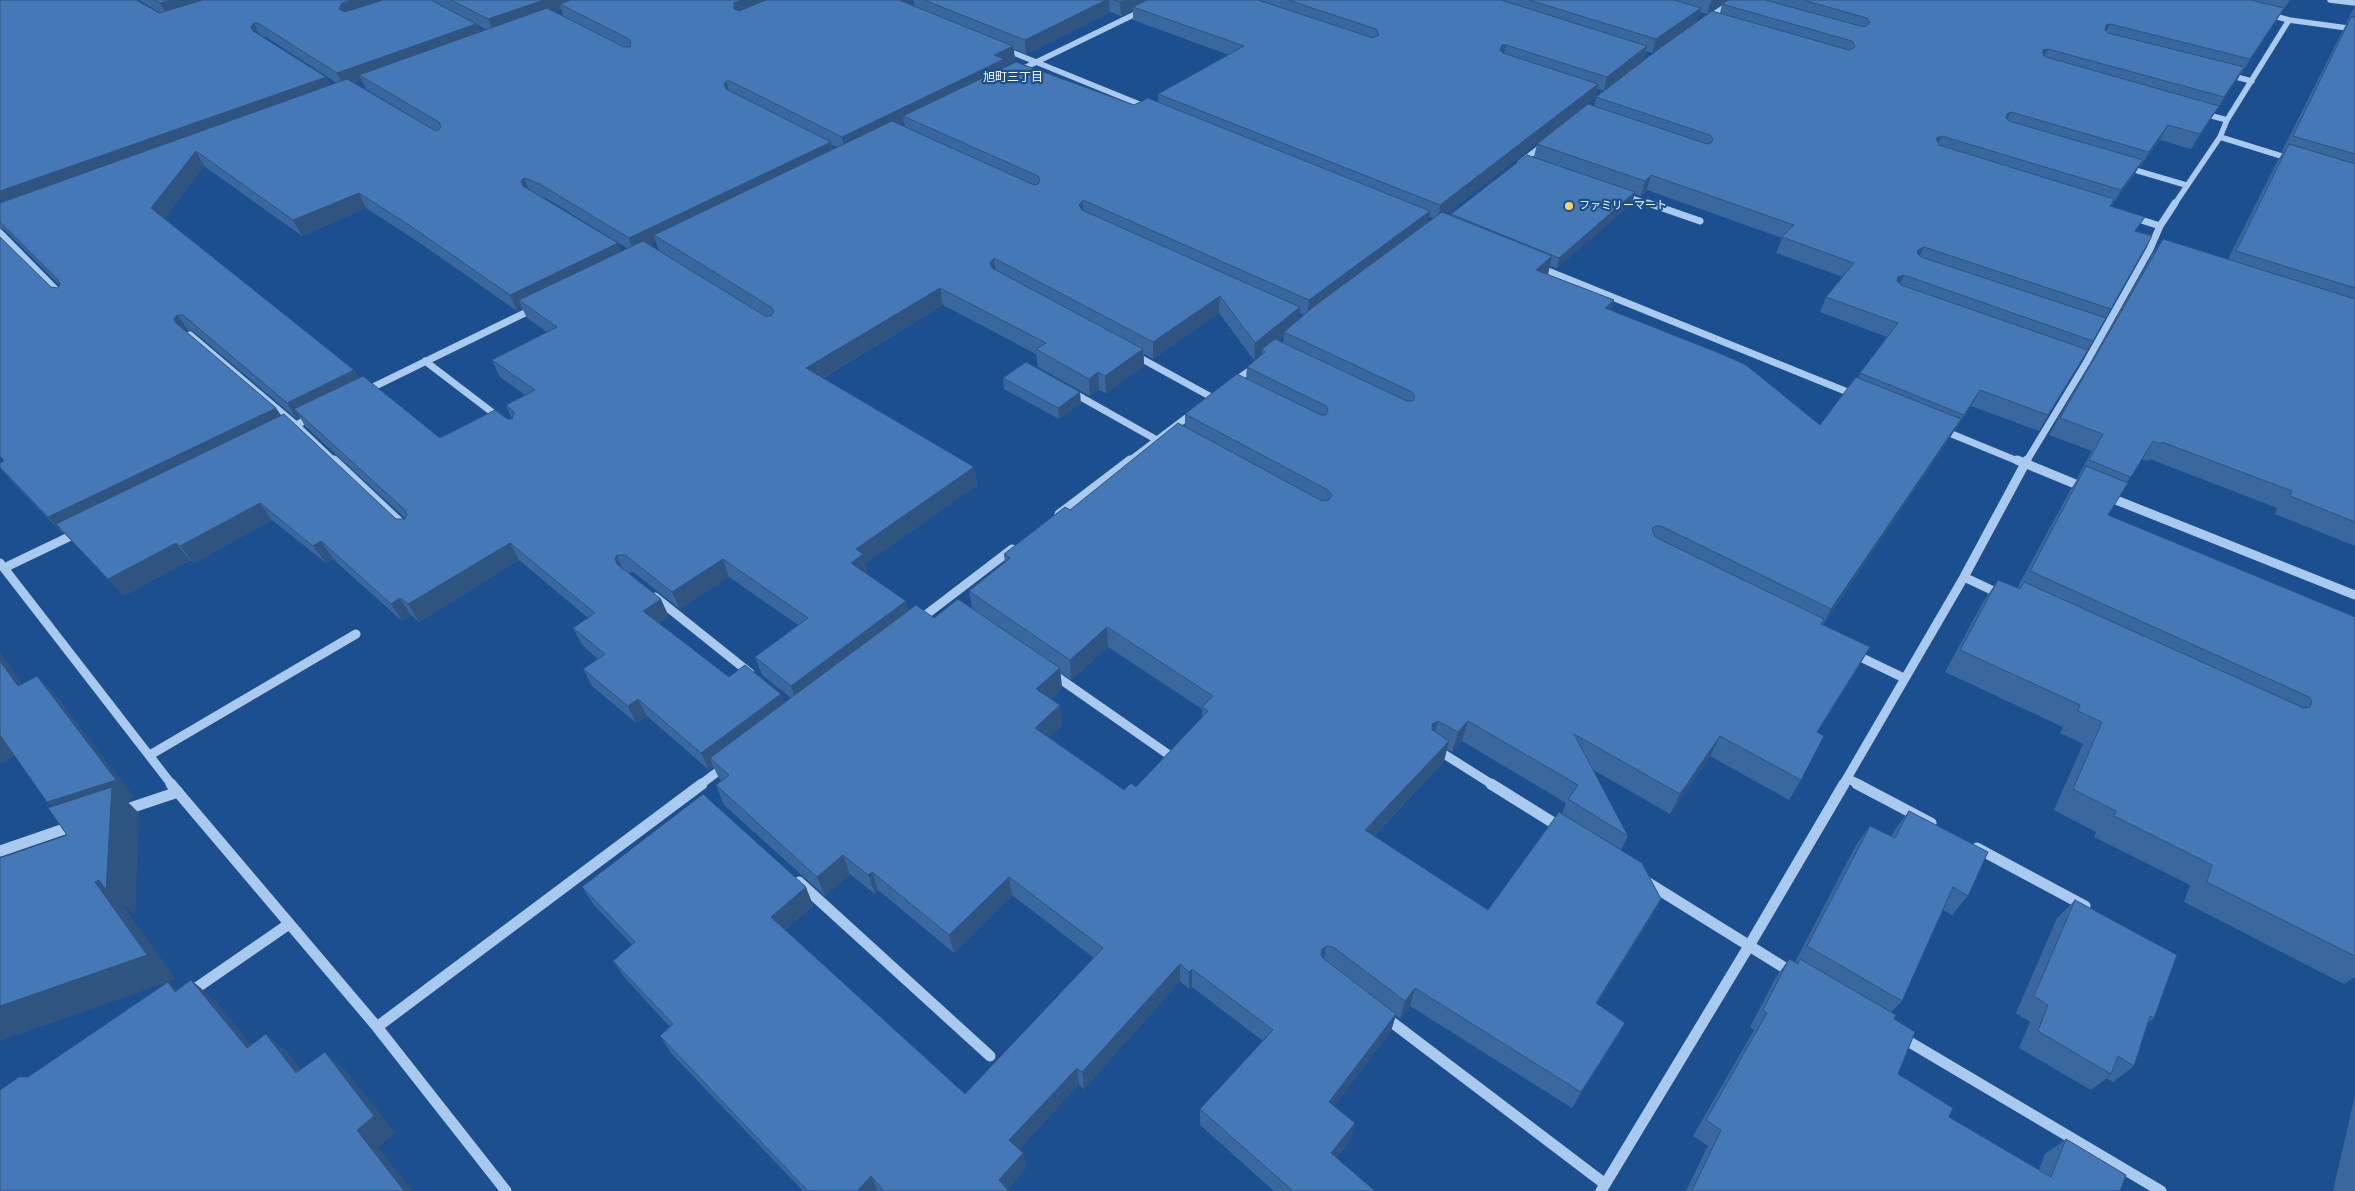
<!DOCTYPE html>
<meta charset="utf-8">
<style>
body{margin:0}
canvas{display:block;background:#1b4f8f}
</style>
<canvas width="2355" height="1191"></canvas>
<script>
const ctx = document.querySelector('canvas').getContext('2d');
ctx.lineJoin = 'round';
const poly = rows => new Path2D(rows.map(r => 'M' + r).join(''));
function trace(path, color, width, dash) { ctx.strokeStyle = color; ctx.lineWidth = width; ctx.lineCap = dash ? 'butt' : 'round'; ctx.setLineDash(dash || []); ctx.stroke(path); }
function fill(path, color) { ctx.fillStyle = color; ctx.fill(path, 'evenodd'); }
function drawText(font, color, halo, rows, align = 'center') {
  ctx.font = font + ' Montserrat,"Noto Sans JP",sans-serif'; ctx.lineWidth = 4.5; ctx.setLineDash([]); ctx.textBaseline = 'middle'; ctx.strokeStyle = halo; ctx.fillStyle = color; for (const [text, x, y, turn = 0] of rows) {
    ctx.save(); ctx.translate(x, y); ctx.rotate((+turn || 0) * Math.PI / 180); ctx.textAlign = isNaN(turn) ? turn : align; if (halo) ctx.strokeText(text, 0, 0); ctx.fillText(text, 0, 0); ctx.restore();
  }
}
const minorFar3 = poly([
 [2330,0,2355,3],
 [2267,14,2289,20,2355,29],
 [1708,18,1735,0],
 [1004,49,1149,108],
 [1018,71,1164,0],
 [2228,75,2252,81],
 [2201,113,2227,120],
 [2220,137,2291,159],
 [1520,163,1543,145],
 [2128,168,2186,185],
 [1623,195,1652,205],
 [2174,205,2220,137,2227,120,2289,20]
]);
const minorFar2 = poly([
 [1648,203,1700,221],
 [2132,217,2160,226],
 [0,233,61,295],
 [1538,267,1855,395],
 [190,335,296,425,335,462],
 [1133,354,1213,398],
 [425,361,501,419],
 [1232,383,1256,366],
 [365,391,535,308],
 [1070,391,1157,440],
 [286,430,312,417],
 [1942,430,2020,462],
 [1128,462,1194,412],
 [2026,462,2086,363,2150,249,2160,226,2175,203]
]);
const minorFar1 = poly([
 [334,460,404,526],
 [2017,460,2085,488],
 [2106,496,2355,595],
 [1059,514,1130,460],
 [0,563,172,785],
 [4,568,77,533],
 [1964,577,2000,594],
 [655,597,750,673],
 [919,620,1012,549],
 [1854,654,1904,678],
 [1053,674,1172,757],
 [1436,749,1493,785],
 [150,755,356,634],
 [1847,778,1860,785],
 [700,785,725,766],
 [1843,785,1964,577,2027,460]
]);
const minor = poly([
 [171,784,377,1027,506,1191],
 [1491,784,1560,827],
 [1857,784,1931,823],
 [124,810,178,792],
 [1977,848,2085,906],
 [0,851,73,826],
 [1645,881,1793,973],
 [799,882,990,1056],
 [189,993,289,924],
 [1385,1017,1605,1184],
 [377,1027,702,784],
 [1901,1037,2161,1191],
 [1601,1191,1749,946,1844,784]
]);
const wall = poly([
 [0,0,159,13,160,13,139,0,913,0,906,3,914,6,913,0,2290,0,2191,149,2160,140,2140,167,2139,166,2134,175,2112,205,2111,205,2110,206,2136,231,2111,309,2093,341,2039,431,1971,406,1949,439,1823,625,1858,668,1817,733,1801,780,1789,800,1710,756,1670,814,1592,769,1628,836,1621,850,1651,917,1597,1004,1615,1040,1572,1108,1410,1006,1400,1019,1396,1015,1391,1031,1334,1106,1351,1139,1336,1158,1375,1191,1274,1191,1200,1125,1200,1109,1263,1041,1192,987,1189,989,1180,981,1084,1089,1079,1084,1019,1149,1023,1153,1026,1168,1008,1189,1009,1191,803,1191,671,1053,660,1036,670,1027,625,978,613,961,632,945,594,905,582,887,813,905,785,930,965,1094,1094,958,1012,895,954,953,878,890,875,894,850,874,825,896,724,805,716,785,721,781,719,778,713,766,709,770,647,716,636,723,592,686,583,669,598,659,582,645,573,628,588,618,519,560,419,622,411,615,402,621,333,559,326,563,272,520,194,563,190,560,124,596,63,532,62,533,11,480,0,468,4,461,51,287,58,288,59,285,4,229,0,229],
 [1728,0,1722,4,1720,13,1596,97,1594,106,1537,144,1534,157,1451,214,1451,216,1446,214,1595,98,1597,89,1604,91,1643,60,1646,51,1652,53,1697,21,1699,12,1707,14],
 [561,9,564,17,554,12],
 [1133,10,1133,20,1229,55,1158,94,1158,102,1134,105,1005,67,1005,65,1015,60,1014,49,1026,54,1110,12,1121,16],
 [476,24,487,30,480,32],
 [262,37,266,37,337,83,330,85,326,77],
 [362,81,366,89,435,130,355,83],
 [904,122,905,127,900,124],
 [832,145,837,147,833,150],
 [204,166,302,236,366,208,420,243,517,311,522,308,527,318,547,332,492,360,500,377,525,395,506,405,512,419,507,419,440,438,359,378,354,370,164,219],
 [1647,190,1782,238,1776,253,1843,277,1826,297,1820,312,1887,337,1860,373,1858,378,1820,425,1611,310,1614,300,1548,275,1550,266,1557,268,1632,203,1635,194,1641,196],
 [541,197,546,198,627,248,621,252],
 [1429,217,1434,218,1428,223],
 [656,242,659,251,650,245],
 [943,305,1036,354,1038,367,1090,396,1099,390,1106,393,1144,366,1144,354,1153,359,1219,313,1254,360,1262,354,1262,355,1247,367,1246,378,1185,414,1185,427,1070,510,1004,554,1005,563,969,591,972,608,934,618,908,611,865,573,867,572,865,564,977,485,974,467,823,378],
 [1299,313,1304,315,1299,319],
 [188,330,193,331,297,419,300,417,305,426,405,518,405,519,396,519,281,415,276,408,186,332],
 [1284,336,1283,343,1278,341],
 [633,572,680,609,729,577,798,625,755,657,762,675,791,698,784,703,729,677,659,623,669,617,627,573],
 [1108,647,1202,709,1202,718,1136,787,1124,790,1049,737,1062,725,1060,705,1051,699,1062,688,1060,672,1071,680],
 [1462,741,1566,803,1562,814,1488,910,1374,836,1444,761,1447,749,1452,752],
 [2355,6,2355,546,2275,514,2277,508,2150,459,2148,461,2142,459,2127,482,2108,515,2355,617,2355,977,2344,984,2184,902,2190,885,2094,837,2096,832,2054,810,2083,744,2060,733,2063,727,1945,672,1983,602,1998,580,2017,588,2071,489,2078,478,2077,478,2092,451,2049,435,2152,255,2163,239,2228,259,2278,160,2283,152,2282,151,2342,32,2347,23,2346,23],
 [1003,378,1081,403,1059,419,1004,389],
 [1909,811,1968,896,1952,915,1943,910,1902,1001,1891,1012,1894,1019,1898,1074,1949,1117,2039,1170,2045,1154,2066,1139,2120,1191,1686,1191,1708,1146,1693,1136,1754,1030,1750,1027,1776,977,1789,959,1795,962,1856,845,1870,826,1891,837,1894,831],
 [2075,900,2154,1018,2148,1023,2134,1066,2113,1082,2107,1078,2091,1090,2019,1048,2030,1022,2016,1013,2057,918],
 [2355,1095,2355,1191,2333,1191]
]);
const shadedWall = poly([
 [172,0,226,0,168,17,160,3],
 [352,0,401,0,346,23,339,9,342,3],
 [544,0,588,0,560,4,561,9,494,33,488,19],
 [742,0,777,0,737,22,734,9,734,3],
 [902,0,913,0,903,4],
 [1106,0,1109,0,1110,12,1026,54,1025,40],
 [1125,0,1153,0,1133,7,1133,10,1121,16,1120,2],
 [1712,0,1728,0,1707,14,1711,1],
 [1701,8,1697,21,1652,53,1656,39],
 [2284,8,2276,21,2241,73,2250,59],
 [254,23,261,37,258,40,251,27],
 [476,24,482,37,359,75,362,81,344,87,337,73],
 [2110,24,2103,37,2106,25],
 [1502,45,1506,45,1503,59,1500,50],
 [1013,46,1015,60,1005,65,1005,73,903,116,904,122,845,151,842,137],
 [1647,46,1643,60,1604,91,1607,77],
 [2048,49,2041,62,2043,50],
 [2244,67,2236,82,2215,112,2224,97],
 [326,77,333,91,0,210,0,191],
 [726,81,730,95,724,84],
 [1598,84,1595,98,1438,220,1440,205],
 [2219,106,2210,120,2191,149,2200,134],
 [2011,112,2004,126,2007,114],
 [2168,125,2160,140,2140,167,2149,152],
 [1942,136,1935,151,1936,138],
 [831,142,834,156,654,235,656,242,634,253,629,238],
 [196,151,204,166,161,223,151,208],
 [2143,160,2134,175,2112,205,2121,190],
 [1651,175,1647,190,1641,196,1645,181],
 [524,178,530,193,527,196,521,181],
 [1635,192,1632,203,1557,268,1559,258],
 [359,193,366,208,302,236,293,220],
 [1083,200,1084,217,1079,205],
 [1430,211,1428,227,1307,317,1309,300],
 [618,243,623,258,519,300,522,308,517,311,510,295],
 [1924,247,1917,262,1918,250],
 [1552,256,1547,276,1536,270],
 [994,258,996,275,990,263],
 [1904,275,1897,290,1898,277],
 [940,288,943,305,810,385,806,368],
 [1220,296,1219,313,1153,359,1153,342],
 [1614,300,1608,320,1605,308],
 [1300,307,1298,324,1284,332,1284,336,1265,352,1262,349,1262,354,1254,360,1255,343],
 [177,315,188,330,185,335,176,323,174,319],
 [1143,349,1144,366,1106,393,1105,376],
 [354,370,363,386,294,409,300,417,297,419,287,403],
 [1098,372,1099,390,1090,396,1089,379],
 [1980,390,1971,406,1955,430,1964,415],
 [1080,392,1081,403,1059,419,1058,408],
 [276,408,286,424,56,524,63,532,62,533,48,517],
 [1961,419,1949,439,1820,629,1831,609],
 [974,467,977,485,865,564,867,572,855,580,851,563,856,549],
 [260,503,272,520,194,563,180,546],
 [321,541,333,559,326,563,313,546],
 [176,543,190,560,124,596,108,579],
 [510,543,519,560,419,622,408,604],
 [617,555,624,573,623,577,615,559],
 [723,559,729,577,680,609,672,592],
 [400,598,411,615,402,621,391,604],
 [661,599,669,617,651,629,643,611],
 [906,601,910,618,797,703,791,686],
 [1107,627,1108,647,1071,680,1070,660],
 [1870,647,1858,668,1805,752,1817,732],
 [0,652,37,705,18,686,0,661],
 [1060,668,1062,688,1039,709,1036,689],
 [37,676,56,695,135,798,127,801,139,813,135,915,125,906,124,907,176,979,168,982,191,1001,175,992,168,982,0,1041,0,1006,95,882,68,821,47,802],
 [781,694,787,711,710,758,713,766,709,770,701,753],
 [638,699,647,716,636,723,628,706],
 [1060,705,1062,725,1038,748,1035,728],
 [1438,721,1433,741,1432,724],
 [1468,721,1462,741,1452,752,1458,732],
 [0,735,20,753,0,764],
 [1720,736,1710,756,1670,814,1680,794],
 [1449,741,1444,761,1361,849,1365,830],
 [843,855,850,874,825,896,817,877],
 [872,872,878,890,875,894,868,875],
 [1009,877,1012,895,954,953,949,935],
 [806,887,813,905,779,935,771,917],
 [1661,899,1651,917,1587,1020,1596,1003],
 [1326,946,1323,964,1319,967,1322,949],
 [1180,964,1180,981,1084,1089,1082,1072],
 [1192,969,1192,987,1189,989,1189,972],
 [191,980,214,999,270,1067,247,1048],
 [1415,988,1410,1006,1400,1019,1405,1001],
 [1396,1014,1391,1031,1325,1118,1329,1102],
 [1625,1023,1615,1040,1572,1108,1581,1092],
 [266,1034,288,1053,318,1091,296,1073],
 [325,1052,346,1070,395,1133,378,1147,412,1191,404,1191,357,1130],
 [1077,1068,1079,1084,1013,1156,1009,1140],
 [1355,1123,1351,1139,1327,1169,1331,1153],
 [1023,1153,1026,1168,1006,1191,999,1180],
 [871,1176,878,1191,857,1191]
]);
const building = poly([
 [0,0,136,0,159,13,203,0,352,0,342,3,339,9,345,12,383,0,431,0,476,24,337,73,258,23,254,23,251,27,253,31,326,77,0,191,0,0],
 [154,0,172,0,160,3,154,0],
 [451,0,544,0,488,19,451,0],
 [571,0,742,0,734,3,734,9,739,11,766,0,899,0,1013,46,994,55,1004,59,842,137,730,81,726,81,724,84,726,89,831,142,629,238,540,184,524,178,521,181,523,186,618,243,510,295,412,227,359,193,293,220,196,151,151,208,354,370,287,403,183,315,177,315,174,319,176,323,276,408,48,517,0,467,0,463,4,461,0,456,0,237,51,287,58,288,60,284,58,280,0,222,0,203,347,79,434,130,438,131,441,127,439,122,359,75,547,8,624,47,630,47,631,42,629,39,560,4,571,0],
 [924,0,1106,0,1025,40,924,0],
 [1114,0,1125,0,1120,2,1114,0],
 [1147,0,1258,0,1373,38,1379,35,1376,29,1288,0,1501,0,1647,46,1607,77,1506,45,1502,45,1500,50,1503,53,1598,84,1440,205,1158,94,1244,46,1133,7,1147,0],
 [1529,0,1674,0,1701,8,1656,39,1529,0],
 [1728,0,1765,0,1864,27,1870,23,1867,18,1803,0,2250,0,2284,8,2250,59,2110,24,2106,25,2105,30,2108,33,2244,67,2224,97,2048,49,2043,50,2043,55,2046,57,2219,106,2200,134,2168,125,2149,152,2011,112,2007,114,2006,118,2009,121,2143,160,2121,190,1942,136,1936,138,1939,145,2114,199,2110,206,2145,217,2135,231,2152,236,2111,309,1924,247,1918,250,1917,253,1921,257,2106,318,2093,341,1904,275,1898,277,1897,281,1901,285,2088,350,2048,415,1980,390,1964,415,1860,373,1898,323,1826,297,1854,263,1782,237,1794,225,1651,175,1645,181,1537,144,1588,104,1707,144,1711,143,1713,139,1710,135,1596,97,1660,48,1712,11,1849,50,1855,47,1852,41,1722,4,1728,0],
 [2351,17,2355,17,2355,154,2293,136,2351,17],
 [1016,62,1134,105,1148,98,1430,211,1309,300,1083,200,1079,205,1082,210,1300,307,1255,343,1220,296,1153,342,994,258,990,263,992,268,1143,349,1105,376,1098,372,1089,379,1036,349,1046,343,940,288,806,368,974,467,856,549,863,554,851,563,906,601,791,686,755,657,808,618,723,559,672,592,625,555,617,555,615,559,617,564,661,599,643,611,729,677,745,665,781,694,701,753,638,699,628,706,583,669,605,654,573,628,595,613,510,543,408,604,400,598,391,604,321,541,313,546,260,503,180,546,176,543,108,579,56,524,284,414,396,519,405,519,407,515,405,510,294,409,363,376,440,438,495,410,507,419,512,419,514,412,506,405,535,390,492,360,557,327,519,300,643,241,765,316,771,316,774,311,771,307,654,235,892,121,1034,185,1038,184,1040,181,1038,176,903,116,1016,62],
 [2289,144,2355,164,2355,288,2236,251,2289,144],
 [1527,155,1635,192,1559,258,1451,214,1527,155],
 [1442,212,1552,256,1536,270,1614,300,1605,308,1724,355,1746,365,1820,425,1856,377,1961,419,1831,609,1661,526,1655,526,1652,529,1655,537,1824,619,1821,624,1870,647,1817,732,1824,736,1801,780,1720,736,1680,794,1574,734,1628,836,1568,799,1578,785,1468,721,1458,732,1438,721,1432,724,1432,730,1449,741,1365,830,1488,910,1559,812,1642,863,1661,899,1596,1003,1625,1023,1581,1092,1415,988,1405,1001,1333,947,1326,946,1322,949,1321,955,1324,959,1396,1014,1329,1102,1355,1123,1331,1153,1375,1191,1293,1191,1200,1109,1273,1030,1192,969,1189,972,1180,964,1082,1072,1077,1068,1009,1140,1023,1153,999,1180,1009,1191,884,1191,871,1176,857,1191,808,1191,660,1036,673,1024,613,961,635,942,582,887,703,794,806,887,771,917,965,1094,1103,948,1009,877,949,935,872,872,868,875,843,855,817,877,716,785,729,775,710,758,916,605,934,618,958,599,1060,668,1036,689,1060,705,1035,728,1124,790,1131,783,1136,787,1208,711,1202,707,1213,696,1107,627,1070,660,969,591,1010,558,1004,554,1065,507,1070,510,1178,423,1322,501,1329,500,1332,495,1328,490,1185,414,1237,374,1321,415,1326,415,1328,410,1326,406,1247,367,1265,352,1262,349,1275,339,1407,401,1413,401,1415,396,1412,392,1284,332,1313,307,1442,212],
 [2163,239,2355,299,2355,522,2290,496,2292,491,2162,442,2161,444,2153,441,2131,477,2089,460,2103,434,2060,418,2163,239],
 [1026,362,1080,392,1058,408,1003,378,1026,362],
 [2086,466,2128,483,2108,515,2355,617,2355,956,2207,882,2212,865,2114,816,2116,811,2073,789,2102,722,2078,711,2080,705,1960,650,1998,580,2020,589,2024,582,2304,708,2310,707,2312,701,2309,697,2030,571,2086,466],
 [0,661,18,686,37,676,116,780,47,802,0,735,0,661],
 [112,787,106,890,99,880,95,882,147,955,0,1006,0,858,67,835,48,808,112,787],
 [1909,811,1988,852,1968,896,1953,887,1902,1001,1807,946,1870,826,1895,838,1909,811],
 [2075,900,2177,955,2154,1018,2150,1016,2134,1066,2118,1056,2111,1074,2038,1031,2048,1005,2034,996,2075,900],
 [1789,959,1798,964,1800,959,1896,1015,1894,1019,1915,1032,1898,1074,1953,1108,1949,1117,2051,1177,2066,1139,2126,1175,2120,1191,1692,1191,1721,1130,1706,1120,1767,1013,1763,1010,1789,959],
 [191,980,247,1048,266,1034,296,1073,325,1052,374,1116,357,1130,404,1191,0,1191,0,1090,19,1077,28,1077,168,982,175,992,191,980]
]);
const markers = [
 [1569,206,5,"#ffd166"]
];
const farPoinames = [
 ["ファミリーマート",1579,206]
];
const farNeighbourhoodnames = [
 ["旭町三丁目",1013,77]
];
trace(minorFar3, '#a9c9ee', 5.5);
trace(minorFar2, '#a9c9ee', 7);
trace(minorFar1, '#a9c9ee', 9);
trace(minor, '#a9c9ee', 11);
fill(wall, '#3a679d');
fill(shadedWall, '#305480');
fill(building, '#4478b7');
trace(building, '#305480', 1);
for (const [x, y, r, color] of markers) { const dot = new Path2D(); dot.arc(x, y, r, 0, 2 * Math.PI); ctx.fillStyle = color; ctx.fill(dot); trace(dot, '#1b4f8f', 2); }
drawText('11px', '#fff', '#1b4f8f', farPoinames, 'left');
drawText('12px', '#fff', '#1b4f8f', farNeighbourhoodnames);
</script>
